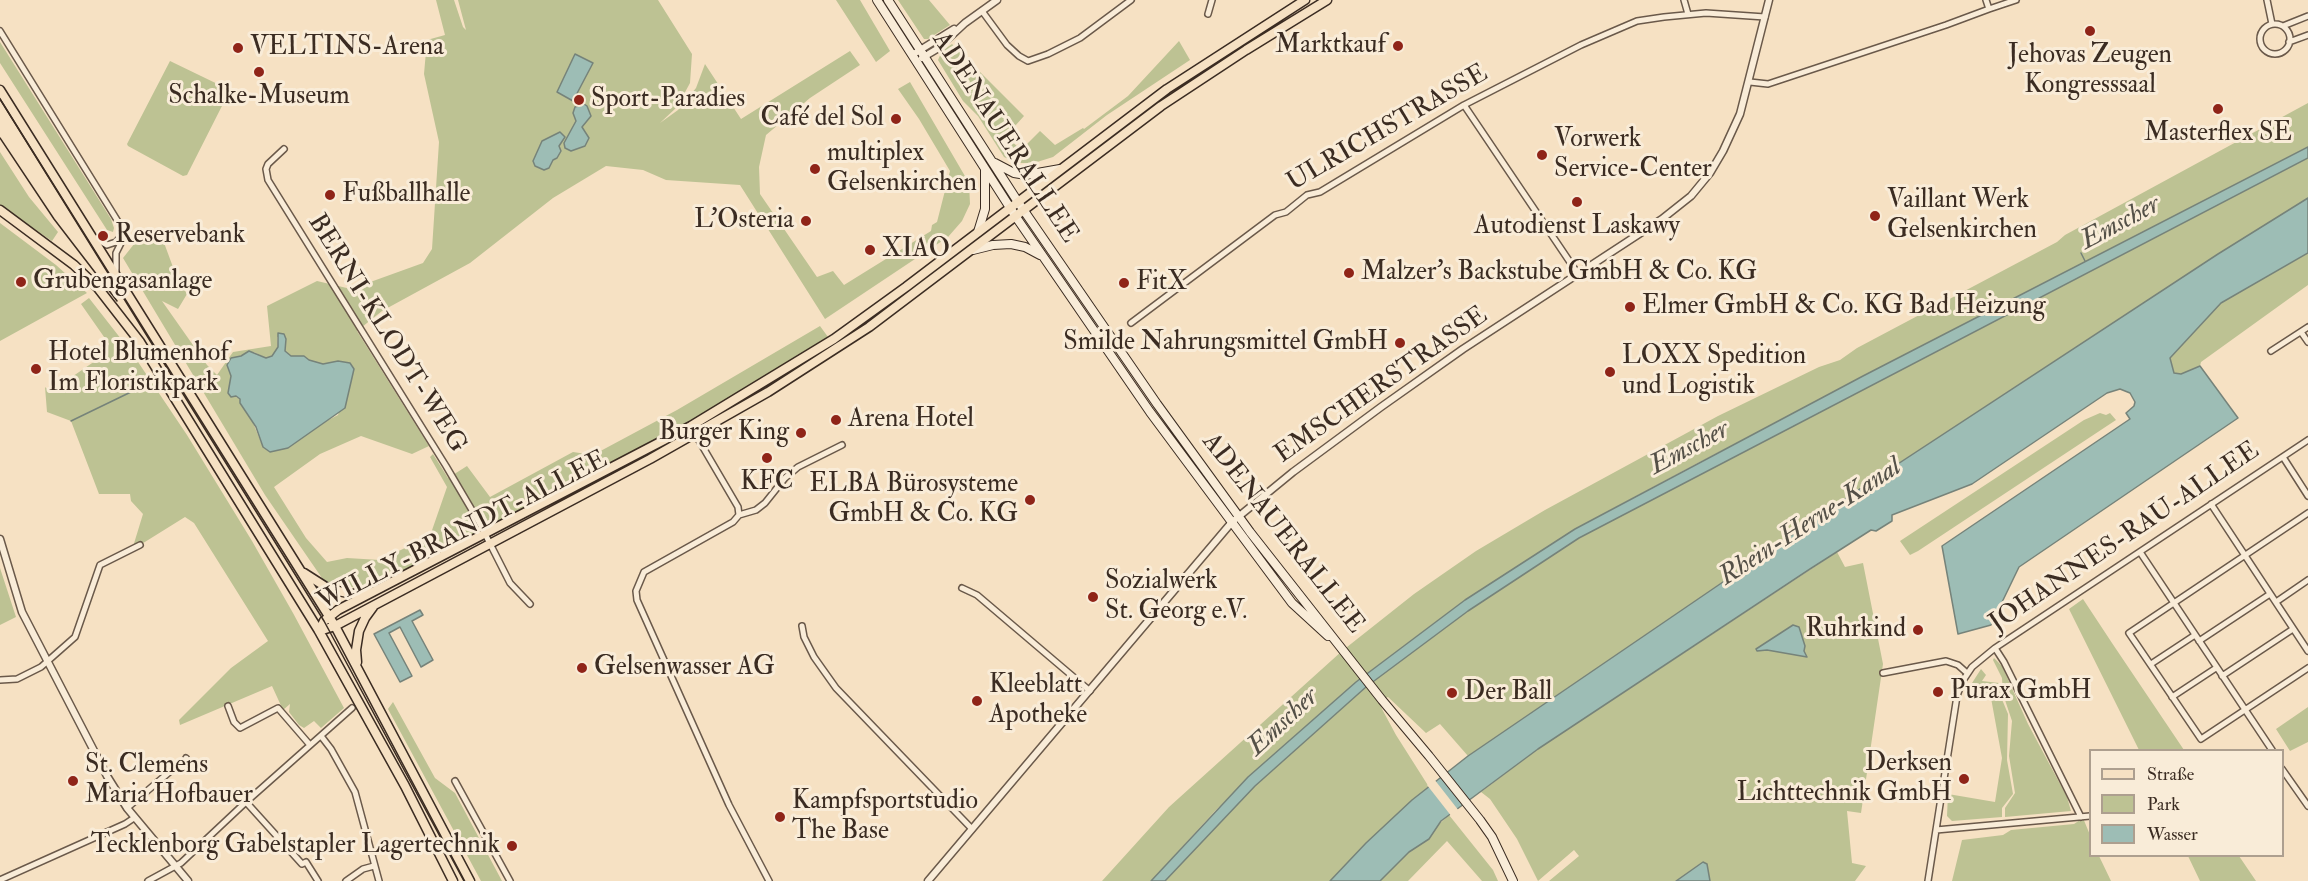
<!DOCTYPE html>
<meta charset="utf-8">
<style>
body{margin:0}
#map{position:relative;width:2308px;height:881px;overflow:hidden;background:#f6e1c3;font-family:"IM FELL Double Pica",serif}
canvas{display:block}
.legend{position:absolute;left:2089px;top:749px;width:195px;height:108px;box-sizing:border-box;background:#f9ecd8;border:2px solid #ad9f8f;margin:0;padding:8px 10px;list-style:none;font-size:18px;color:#3b2c22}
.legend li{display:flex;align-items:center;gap:12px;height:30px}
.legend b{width:30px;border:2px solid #ad9f8f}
</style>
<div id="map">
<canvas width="2308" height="881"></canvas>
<ul class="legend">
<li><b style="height:8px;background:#f6e1c3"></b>Straße</li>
<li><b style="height:16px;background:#bdc293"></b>Park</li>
<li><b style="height:16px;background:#9dbdb5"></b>Wasser</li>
</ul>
</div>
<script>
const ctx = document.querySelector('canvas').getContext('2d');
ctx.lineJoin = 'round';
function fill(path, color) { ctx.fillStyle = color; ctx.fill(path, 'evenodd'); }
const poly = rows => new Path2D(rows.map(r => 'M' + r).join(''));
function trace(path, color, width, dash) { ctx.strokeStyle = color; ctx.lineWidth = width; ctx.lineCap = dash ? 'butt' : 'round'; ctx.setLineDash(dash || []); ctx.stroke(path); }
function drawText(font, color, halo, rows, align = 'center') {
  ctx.font = font + ' "IM FELL Double Pica",serif'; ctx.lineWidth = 6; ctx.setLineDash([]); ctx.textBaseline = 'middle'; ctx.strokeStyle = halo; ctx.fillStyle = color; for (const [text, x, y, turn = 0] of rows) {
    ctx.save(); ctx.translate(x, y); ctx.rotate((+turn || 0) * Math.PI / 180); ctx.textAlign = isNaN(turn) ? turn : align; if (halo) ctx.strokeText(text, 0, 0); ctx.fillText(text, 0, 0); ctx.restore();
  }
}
const green = poly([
 [436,0,454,0,463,27,466,30,458,0,658,0,692,54,690,83,677,107,660,123,678,110,696,88,705,64,741,119,850,51,860,65,810,98,766,135,759,167,760,194,817,277,833,271,844,285,931,231,932,225,937,222,950,171,919,119,898,89,910,82,969,183,970,204,962,221,948,237,825,319,740,185,666,180,643,170,606,166,553,198,470,263,382,311,357,331,429,446,412,454,361,436,320,454,274,487,306,538,327,562,347,558,380,560,430,536,447,487,430,457,433,454,448,478,467,466,490,497,573,452,593,455,677,410,820,326,828,337,692,421,365,590,324,581,265,495,123,258,142,234,163,240,177,278,187,294,178,309,162,301,207,365,217,375,233,352,271,346,267,306,317,281,351,289,423,263,432,249,439,142,424,74,427,40,445,35],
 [277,337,286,339,285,351,291,356,304,356,309,360,323,364,338,361,350,363,354,369,338,415,315,427,288,448,270,452,263,447,251,418,240,403,240,399,228,393,231,376,227,365,254,352,266,358,272,356,278,347],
 [836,0,860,0,890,51,876,62],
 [898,0,929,0,950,25,928,39,924,39],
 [1179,41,1190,60,1107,115,1053,157,1034,163,1017,163,1004,157,978,116,963,101,938,60,942,51,952,44,1024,116,1006,136,1021,150,1040,131,1055,145,1083,128,1084,129,1128,96],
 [0,42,111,219,114,228,113,232,107,230,0,63],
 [170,61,232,91,225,100,187,175,183,176,128,146,127,144],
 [2308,103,2308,147,1694,465,1575,529,1465,600,1356,682,1282,747,1215,811,1151,881,1102,881,1169,807,1342,651,1414,594,1476,551,1545,510,1718,416,1819,367,1840,360,1857,348,2057,242,2065,235],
 [0,152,29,197,58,232,52,241,0,206],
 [2308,158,2308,198,2218,254,1849,496,1468,756,1440,724,1426,733,1388,697,1380,700,1382,709,1396,735,1429,787,1366,843,1330,881,1165,881,1255,786,1366,687,1468,611,1579,538],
 [0,223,56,265,87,293,0,341],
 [2308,253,2308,285,2201,362,2200,366,2181,374,2174,373,2170,358,2221,303],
 [89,298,132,353,187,435,252,541,293,613,344,708,321,728,314,721,304,728,299,725,289,712,290,704,283,710,272,686,180,725,179,720,231,668,268,641,194,523,185,517,132,550,143,514,131,501,130,494,99,494,71,421,47,412,45,387,50,392,95,361,109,344,81,304],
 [2100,413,2106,415,2110,413,2116,420,1918,551,1910,555,1900,541,2084,420],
 [1837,552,1845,567,1863,563,1883,664,1861,813,1847,811,1852,863,1866,866,1855,881,1549,881,1579,856,1574,850,1538,881,1517,839,1490,799,1481,792,1538,749],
 [0,568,16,617,0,625],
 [2083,599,2112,643,2184,750,2139,750,2069,609],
 [1994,658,2002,666,2028,724,2067,797,2071,811,2005,817,2005,808,2015,793,2009,756,2012,721,2003,694,2002,678,1993,660],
 [1981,669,1986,675,1982,681,1999,683,2001,697,2008,714,2007,760,2013,794,2002,808,2002,817,1952,821,1947,816,1948,794,1995,802,2002,758,1991,698,1965,694],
 [393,702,435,778,455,793,502,881,481,881,388,709],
 [2308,707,2308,742,2290,751,2276,729],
 [1449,815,1493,870,1498,881,1482,881,1447,841,1408,881,1380,881,1409,852,1427,840,1436,827],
 [2083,818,2090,835,2090,856,2099,856,2111,881,1952,881,1962,840,2003,835,2011,830,2074,824],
 [2188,856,2239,856,2256,881,2200,881]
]);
const water = poly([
 [575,54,593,63,573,101,557,92,575,54],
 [584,104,587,106,591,116,582,127,589,138,585,146,571,151,565,148,564,143,576,121,573,113,575,107,584,104],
 [560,132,565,137,559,146,561,151,557,158,553,160,549,168,544,170,535,166,533,161,542,141,560,132],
 [2308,147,2308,158,1579,538,1468,611,1366,687,1255,786,1165,881,1151,881,1248,777,1356,682,1465,600,1575,529,1863,376,2308,147],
 [2308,198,2308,253,2221,303,2170,358,2174,373,2181,374,2200,366,2238,418,2019,567,1991,625,1958,634,1942,546,2130,419,2126,413,2134,406,2135,402,2130,393,2120,389,2107,393,1972,484,1892,515,1892,521,1876,531,1871,530,1810,569,1538,749,1441,821,1429,839,1409,852,1380,881,1330,881,1366,843,1412,800,1468,756,1849,496,2218,254,2308,198],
 [278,333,284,334,286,339,285,351,291,356,304,356,309,360,323,364,338,361,350,363,354,369,345,408,288,448,270,452,263,447,256,427,240,403,240,399,236,396,231,397,228,393,231,376,227,365,231,358,241,356,249,351,266,358,272,356,278,347,278,333],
 [420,610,423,615,412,621,433,660,421,667,400,627,389,633,412,676,400,682,374,634,420,610],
 [1793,625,1799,627,1805,646,1804,651,1807,657,1767,650,1757,651,1756,649,1793,625],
 [1703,862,1707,864,1710,881,1676,881,1703,862]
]);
const pier = poly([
 [1434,779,1459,811,1452,817,1427,785]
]);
const stream = poly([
 [2081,253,2085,261],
 [71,421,133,391]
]);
const minor = poly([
 [1684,0,1688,14],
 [2267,0,2272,24],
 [1989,9,2016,0],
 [982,11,1007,45,1019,56,1028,61,1048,54,1080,38,1131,0],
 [1208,14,1212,0],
 '2260 39a15 15 0 1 1 30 0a15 15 0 1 1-30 0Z',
 [2283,26,2308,16],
 [0,31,122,228,124,237,116,253,116,271],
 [2289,42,2308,35],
 [1750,82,1768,84,1946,25,1989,9,1986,0],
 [1464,105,1578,274],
 [284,149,268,164,266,169,268,180,446,466,479,522,510,583,530,604],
 [95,238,107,245,116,242,122,235],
 [1131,323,1275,215,1286,212,1307,195,1320,192,1464,105,1581,45,1637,21,1664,17,1706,13,1765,17],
 [2301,332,2308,342],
 [2271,351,2308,327],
 [694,432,738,507,739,515,733,522,644,572,636,591,637,600,729,805,769,881],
 [2283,457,2308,496],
 [2211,504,2308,651],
 [2308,513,2129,633,2201,739,2308,668],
 [739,515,756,510,765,503,785,478,798,467,842,445],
 [2140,552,2272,750],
 [962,588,977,595,1090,691],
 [2276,602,2308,580],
 [802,626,804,637,814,657,836,688,972,829],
 [2199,641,2270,594],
 [1995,648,2004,662,2081,817],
 [2151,664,2195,635],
 [1883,673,1946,661,1958,665,1967,673],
 [2222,676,2293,629],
 [0,680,17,679,41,667,75,637,100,565,140,545],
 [2172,697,2216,668],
 [228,706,234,722,240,728,278,708,310,745],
 [321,736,331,749,355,792,379,881],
 [2282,769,2308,806],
 [455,781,510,881],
 [246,802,302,864,306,862,318,881],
 [127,808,173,769,183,764,186,758],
 [1936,830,2090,816],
 [0,880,125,824,134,818],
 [148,881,181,863,246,802,352,708],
 [346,881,363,869,374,866],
 [1928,881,1957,696,1962,682,1972,667,1995,648,2308,440]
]);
const tertiary = poly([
 [912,55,954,29],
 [922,58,937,49,965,23,997,0],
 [0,539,22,612,107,776,127,808,188,881],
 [928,881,1232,522,1293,472,1381,407,1463,349,1662,219,1691,196,1710,173,1723,151,1740,114,1769,0]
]);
const secondary = poly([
 [877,0,1016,217,1150,412,1292,603,1328,636],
 [888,0,1018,202,1157,404,1250,532,1382,700,1429,756,1480,820,1492,837,1513,881],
 [995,163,1014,173,1026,175,1060,169],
 [978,232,985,209,985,170],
 [973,250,993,245,1011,244,1025,247,1040,255]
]);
const primary = poly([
 [0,90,335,626,470,881],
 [0,210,74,265,98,288,140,342,319,631,405,786,453,881],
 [304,573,329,589,352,594,370,592],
 [319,631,335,626,650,459,768,392,869,327,1161,106,1246,50,1327,0],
 [319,631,324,621,338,610,691,426,834,339,906,287,1167,89,1305,0],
 [357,662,356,650,359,631,365,618,373,607]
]);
const tram = poly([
 [0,99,324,621,464,881],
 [0,138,54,219,117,301]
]);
const markers = [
 [2090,31,6,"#8f2418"],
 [1398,46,6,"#8f2418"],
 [238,48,6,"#8f2418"],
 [259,72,6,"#8f2418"],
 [579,100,6,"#8f2418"],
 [2218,109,6,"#8f2418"],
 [896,119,6,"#8f2418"],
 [1542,155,6,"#8f2418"],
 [815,169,6,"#8f2418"],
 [330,195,6,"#8f2418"],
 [1577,202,6,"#8f2418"],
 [1875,216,6,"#8f2418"],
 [806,221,6,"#8f2418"],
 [103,236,6,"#8f2418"],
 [870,250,6,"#8f2418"],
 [1349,273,6,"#8f2418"],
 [21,282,6,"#8f2418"],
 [1124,283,6,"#8f2418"],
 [1630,307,6,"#8f2418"],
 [1400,343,6,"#8f2418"],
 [36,369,6,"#8f2418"],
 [1610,372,6,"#8f2418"],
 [836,420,6,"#8f2418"],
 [801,433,6,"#8f2418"],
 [767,458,6,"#8f2418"],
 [1030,500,6,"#8f2418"],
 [1093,597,6,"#8f2418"],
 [1918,630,6,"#8f2418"],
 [582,668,6,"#8f2418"],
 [1938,692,6,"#8f2418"],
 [1452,693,6,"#8f2418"],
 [977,701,6,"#8f2418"],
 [1964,779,6,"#8f2418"],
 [73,781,6,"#8f2418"],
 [780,817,6,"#8f2418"],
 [512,846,6,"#8f2418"]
];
const poiNames = [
 ["Marktkauf",1386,46,"right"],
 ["VELTINS-Arena",250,48],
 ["Jehovas Zeugen",2090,56,"center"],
 ["Kongresssaal",2090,86,"center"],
 ["Schalke-Museum",259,97,"center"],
 ["Sport-Paradies",591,100],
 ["Café del Sol",884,119,"right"],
 ["Masterflex SE",2218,134,"center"],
 ["Vorwerk",1554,140],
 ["Service-Center",1554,170],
 ["multiplex",827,154],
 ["Gelsenkirchen",827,184],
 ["Fußballhalle",342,195],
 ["Vaillant Werk",1887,201],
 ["Gelsenkirchen",1887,231],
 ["L'Osteria",794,221,"right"],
 ["Autodienst Laskawy",1577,227,"center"],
 ["Reservebank",115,236],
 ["XIAO",882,250],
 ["Malzer's Backstube GmbH & Co. KG",1361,273],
 ["Grubengasanlage",33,282],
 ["FitX",1136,283],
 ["Elmer GmbH & Co. KG Bad Heizung",1642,307],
 ["Smilde Nahrungsmittel GmbH",1388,343,"right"],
 ["Hotel Blumenhof",48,354],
 ["Im Floristikpark",48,384],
 ["LOXX Spedition",1622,357],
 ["und Logistik",1622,387],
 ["Arena Hotel",848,420],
 ["Burger King",789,433,"right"],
 ["KFC",767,483,"center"],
 ["ELBA Bürosysteme",1018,485,"right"],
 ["GmbH & Co. KG",1018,515,"right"],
 ["Sozialwerk",1105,582],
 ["St. Georg e.V.",1105,612],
 ["Ruhrkind",1906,630,"right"],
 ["Gelsenwasser AG",594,668],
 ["Kleeblatt",989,686],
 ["Apotheke",989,716],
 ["Purax GmbH",1950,692],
 ["Der Ball",1464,693],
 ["Derksen",1952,764,"right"],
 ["Lichttechnik GmbH",1952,794,"right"],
 ["St. Clemens",85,766],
 ["Maria Hofbauer",85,796],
 ["Kampfsportstudio",792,802],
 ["The Base",792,832],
 ["Tecklenborg Gabelstapler Lagertechnik",500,846,"right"]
];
const streetNames = [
 ["ULRICHSTRASSE",1388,129,-30],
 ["ADENAUERALLEE",1004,138,57],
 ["BERNI-KLODT-WEG",386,334,58],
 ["EMSCHERSTRASSE",1382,386,-35],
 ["WILLY-BRANDT-ALLEE",463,532,-27],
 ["ADENAUERALLEE",1282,534,52],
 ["JOHANNES-RAU-ALLEE",2125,538,-34]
];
const waterNames = [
 ["Emscher",2121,224,-28],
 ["Emscher",1690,449,-28],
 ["Rhein-Herne-Kanal",1811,523,-33],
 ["Emscher",1284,723,-43]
];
fill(green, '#bdc293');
fill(water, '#9dbdb5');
trace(water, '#76837a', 1.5);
fill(pier, '#f6e1c3');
trace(stream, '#76837a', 1.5);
trace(minor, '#6a594a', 8);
trace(tertiary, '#6a594a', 9);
trace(secondary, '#3b2c22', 10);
trace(primary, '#3b2c22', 11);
trace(minor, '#f9ecd8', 5);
trace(tertiary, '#f9ecd8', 6);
trace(secondary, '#f9ecd8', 8);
trace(primary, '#f6e1c3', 8);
trace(tram, '#3b2c22', 1.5);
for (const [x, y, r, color] of markers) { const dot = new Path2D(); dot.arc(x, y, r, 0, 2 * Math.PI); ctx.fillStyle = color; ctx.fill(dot); trace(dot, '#f9ecd8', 2); }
drawText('26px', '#3b2c22', '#f9ecd8', poiNames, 'left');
drawText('26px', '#3b2c22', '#f9ecd8', streetNames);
drawText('italic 27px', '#545047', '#f9ecd8', waterNames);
</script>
